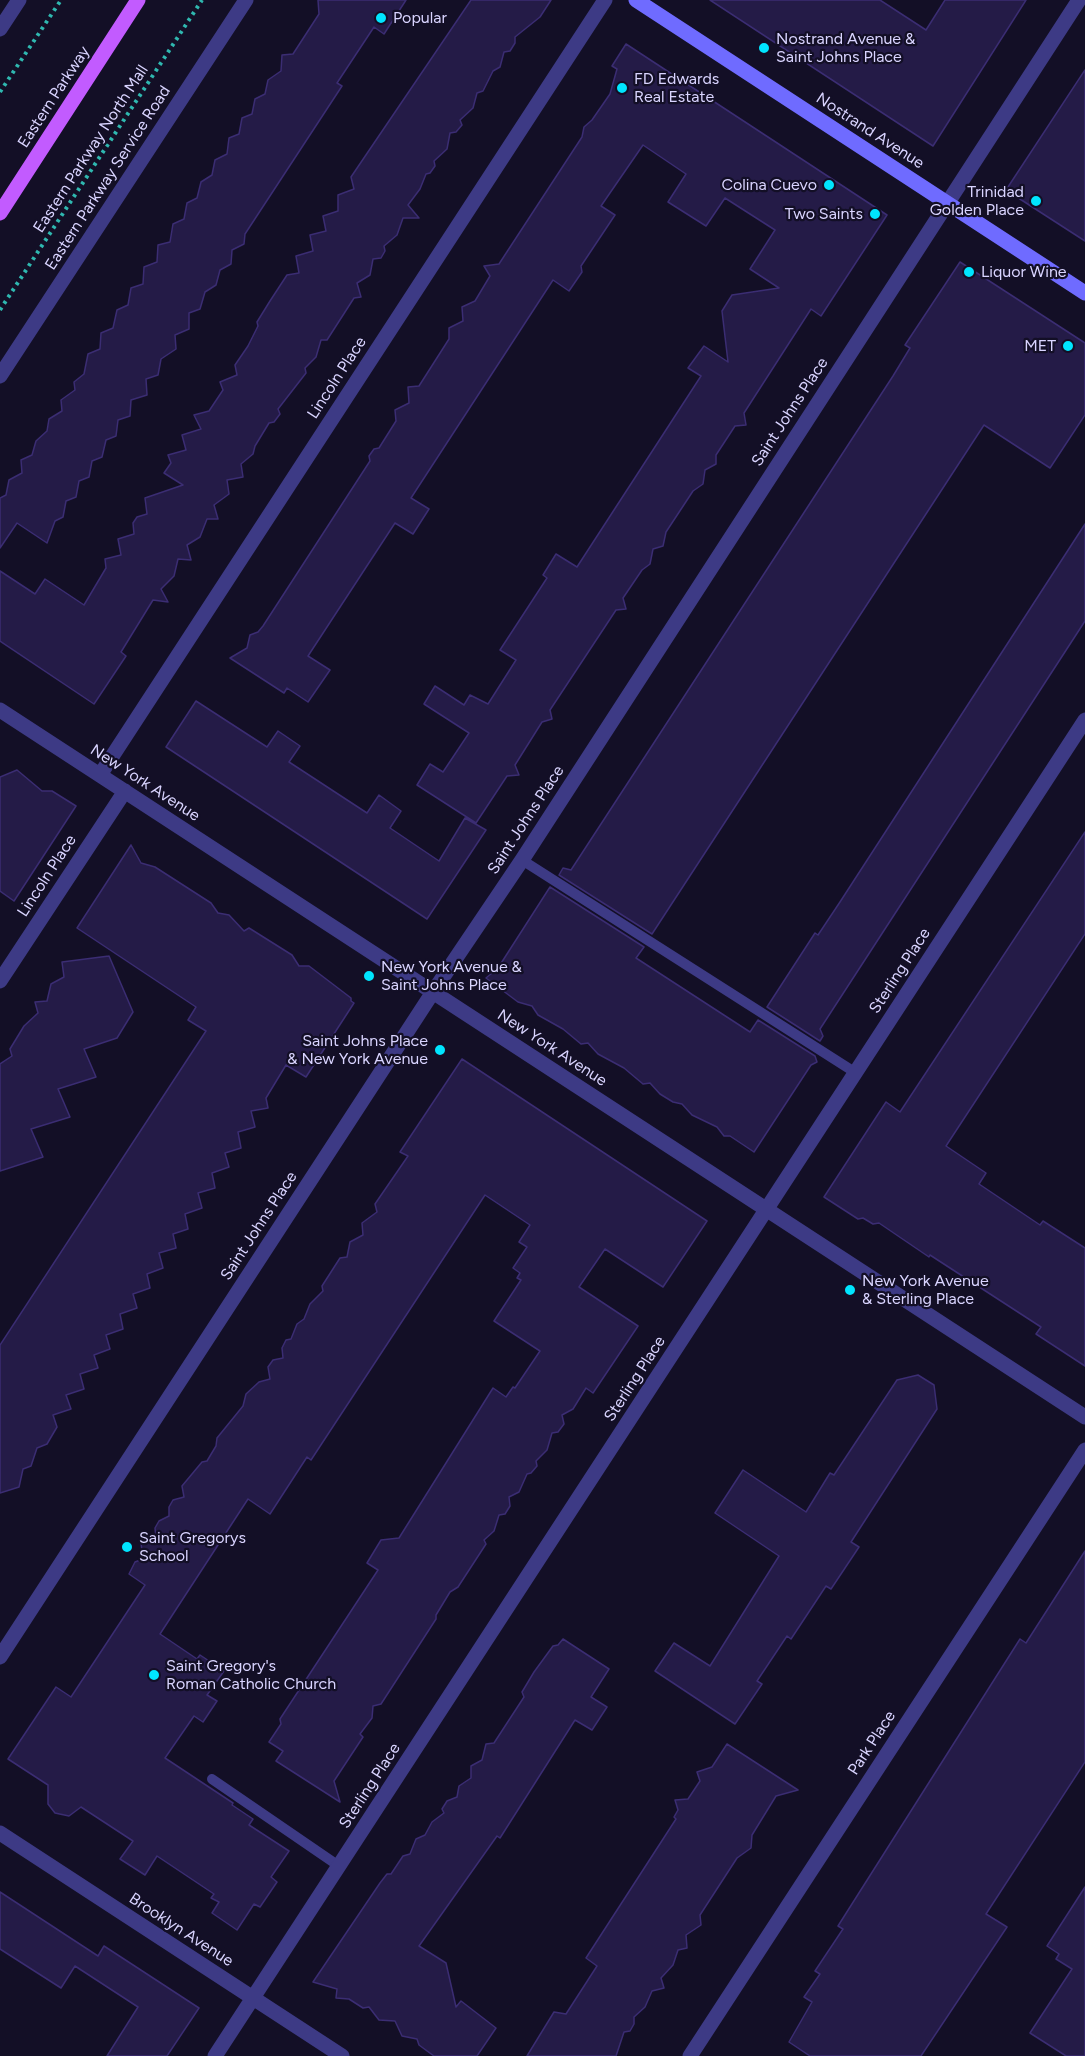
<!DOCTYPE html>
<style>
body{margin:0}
canvas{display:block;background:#130f26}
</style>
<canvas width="1085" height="2056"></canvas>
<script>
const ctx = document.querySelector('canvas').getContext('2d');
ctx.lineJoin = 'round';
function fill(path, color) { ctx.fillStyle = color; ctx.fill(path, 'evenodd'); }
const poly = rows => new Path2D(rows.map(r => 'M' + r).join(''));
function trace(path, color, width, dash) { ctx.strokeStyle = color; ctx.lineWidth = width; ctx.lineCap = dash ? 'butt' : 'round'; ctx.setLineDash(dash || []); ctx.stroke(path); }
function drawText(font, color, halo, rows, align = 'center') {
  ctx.font = font + ' Figtree,sans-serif'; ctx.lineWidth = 4.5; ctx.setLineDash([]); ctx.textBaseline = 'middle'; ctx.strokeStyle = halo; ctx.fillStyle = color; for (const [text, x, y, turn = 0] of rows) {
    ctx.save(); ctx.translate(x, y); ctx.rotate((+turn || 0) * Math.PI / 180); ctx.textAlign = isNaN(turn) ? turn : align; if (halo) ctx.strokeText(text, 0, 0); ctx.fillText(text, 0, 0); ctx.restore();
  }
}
const building = poly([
 [318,0,406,0,384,34,374,27,337,83,342,86,245,234,244,244,232,250,231,264,220,270,216,285,205,292,200,309,189,313,189,329,175,335,176,349,161,359,158,375,146,379,147,395,131,400,130,416,118,420,116,436,106,440,102,457,92,461,89,477,79,481,76,497,66,501,63,517,55,521,47,543,17,523,0,548,0,498,6,495,9,480,22,473,21,460,32,455,36,441,47,431,49,419,62,411,61,400,75,390,74,382,84,374,88,354,100,349,101,333,113,328,117,310,128,305,131,288,143,284,144,267,157,262,158,245,170,242,173,224,184,219,187,203,197,198,201,182,212,175,215,160,227,154,229,138,239,134,242,118,252,114,255,99,265,94,268,80,281,71,282,55,293,54,319,14,318,0],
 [471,0,551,0,540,17,515,37,515,43,510,51,504,52,500,67,493,71,483,91,477,93,473,108,460,120,462,125,456,132,450,133,447,149,434,161,435,166,430,173,426,174,420,189,408,205,419,218,403,218,397,235,384,246,385,251,381,258,373,259,370,275,357,283,361,297,354,298,327,340,321,340,316,357,305,368,306,373,278,409,280,414,274,422,269,423,255,446,253,454,241,464,243,477,227,480,229,494,214,505,218,519,207,519,200,537,187,545,191,560,178,559,174,576,161,589,168,602,153,600,121,652,126,656,94,704,0,641,0,571,35,594,45,579,84,605,106,568,105,559,121,555,118,539,134,534,133,523,137,517,147,514,145,498,183,485,164,473,171,463,168,455,186,450,182,435,201,429,194,415,209,411,223,390,220,382,237,375,235,365,248,346,258,326,257,322,270,301,287,275,299,273,296,256,313,251,310,235,326,231,323,216,338,211,338,195,354,189,351,177,471,0],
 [710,0,880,0,926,30,945,0,1026,0,933,146,710,0],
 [626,44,887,215,821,316,811,309,744,413,746,425,735,426,716,455,716,464,705,470,703,484,693,491,666,532,663,546,653,549,650,564,642,570,623,598,626,609,616,610,550,710,552,719,542,722,515,765,519,775,507,776,476,823,417,785,430,764,443,772,469,733,424,704,435,686,464,705,470,695,488,704,516,660,500,650,547,578,543,575,556,554,577,567,701,376,688,368,704,346,728,362,722,311,732,295,779,288,750,269,775,230,725,198,706,226,668,202,686,174,643,145,601,206,615,215,581,266,582,272,569,291,553,280,411,498,429,509,413,534,395,523,308,656,330,670,308,702,287,688,284,693,230,658,247,648,250,635,258,632,263,626,370,461,369,456,374,449,379,448,396,421,395,410,409,403,408,387,419,386,449,339,449,328,463,321,462,307,475,301,490,276,484,266,499,264,582,137,584,127,592,120,610,94,617,69,612,66,626,44],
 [1085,70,1085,241,1006,190,1085,70],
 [960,262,1085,343,1085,415,1050,468,984,425,652,934,559,875,563,868,571,870,893,376,910,348,905,345,960,262],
 [1085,524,1085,621,820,1029,823,1036,820,1041,767,1007,815,933,818,935,840,902,1085,524],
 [196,701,267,747,278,731,300,746,289,762,367,813,379,795,401,811,390,828,439,861,465,818,486,830,427,919,166,747,196,701],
 [17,770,42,791,52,791,76,806,14,901,0,891,0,777,17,770],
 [1085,832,1085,934,946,1146,986,1173,979,1184,1040,1225,1043,1221,1085,1248,1085,1366,1036,1334,1041,1327,930,1255,929,1257,879,1223,873,1224,863,1218,858,1219,824,1197,886,1102,900,1112,1085,832],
 [131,845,141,863,155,867,211,903,218,913,229,915,244,931,249,928,292,955,299,966,309,966,351,998,351,1001,354,1003,306,1077,286,1065,266,1098,268,1108,251,1111,255,1127,238,1132,241,1148,225,1153,229,1167,212,1173,215,1188,198,1193,202,1208,185,1214,188,1229,173,1234,176,1248,159,1253,163,1268,147,1274,150,1288,133,1294,137,1308,120,1314,123,1329,106,1335,110,1349,94,1355,98,1368,80,1374,84,1389,66,1395,71,1409,53,1415,57,1427,47,1444,37,1448,31,1466,23,1469,19,1487,0,1493,0,1345,206,1031,188,1020,196,1007,77,928,131,845],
 [550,887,644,947,636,958,750,1032,758,1020,815,1056,817,1062,811,1065,754,1152,730,1136,724,1136,717,1127,692,1115,682,1104,673,1102,660,1094,650,1083,643,1084,624,1068,598,1054,588,1043,581,1044,563,1029,538,1015,532,1006,518,1002,486,978,498,968,550,887],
 [109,956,133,1012,117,1038,84,1049,96,1077,58,1089,70,1117,31,1129,43,1157,0,1171,0,1064,12,1056,10,1049,24,1026,38,1013,35,1002,47,1001,51,984,64,977,62,962,109,956],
 [462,1059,707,1221,663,1287,605,1249,579,1287,638,1326,593,1393,586,1388,573,1409,562,1415,564,1424,558,1432,552,1433,547,1450,536,1461,537,1466,531,1473,527,1474,519,1492,509,1497,510,1506,505,1514,499,1515,494,1531,484,1540,486,1544,458,1587,450,1592,436,1615,436,1619,381,1704,373,1706,372,1718,360,1734,363,1737,334,1781,340,1802,276,1761,283,1751,269,1742,281,1724,280,1719,378,1570,367,1563,381,1540,399,1538,493,1388,506,1397,513,1387,515,1388,540,1351,494,1321,521,1280,517,1278,520,1273,513,1268,527,1247,519,1242,530,1225,485,1195,311,1460,307,1457,270,1514,248,1499,160,1634,197,1659,200,1655,224,1671,207,1695,217,1701,203,1722,194,1716,165,1758,233,1803,232,1805,253,1819,249,1825,289,1851,271,1877,277,1882,260,1907,254,1904,237,1930,212,1913,219,1902,211,1898,214,1894,157,1856,145,1875,120,1859,133,1841,81,1807,69,1816,55,1813,48,1804,48,1785,8,1759,56,1687,71,1697,145,1585,129,1574,135,1562,143,1559,141,1543,156,1539,155,1528,159,1521,169,1516,169,1507,173,1500,184,1497,182,1486,202,1462,207,1461,216,1446,217,1438,243,1406,246,1394,259,1382,270,1379,268,1367,273,1360,283,1358,282,1348,286,1340,291,1339,297,1324,304,1319,310,1304,323,1291,322,1286,340,1258,347,1257,350,1242,363,1235,362,1223,377,1212,375,1204,408,1156,400,1152,462,1059],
 [918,1375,934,1385,937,1409,851,1542,859,1547,831,1589,826,1586,791,1639,787,1636,757,1681,762,1684,735,1724,655,1671,674,1643,710,1666,779,1556,715,1513,743,1470,806,1512,830,1473,834,1475,897,1380,918,1375],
 [1085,1551,1085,1762,986,1914,1007,1927,921,2056,810,2056,789,2042,812,2002,804,1997,820,1974,815,1971,843,1929,838,1926,1020,1639,1026,1643,1085,1551],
 [563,1639,609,1669,591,1697,607,1707,592,1730,575,1720,500,1838,497,1836,419,1946,446,1963,456,2007,461,2001,496,2028,477,2056,434,2056,419,2045,417,2039,402,2036,395,2021,379,2020,369,2007,363,2008,349,1999,336,1998,337,1989,313,1982,380,1883,387,1874,391,1874,403,1856,410,1854,416,1839,425,1835,432,1822,444,1813,442,1809,447,1801,457,1797,459,1786,471,1778,471,1766,482,1760,486,1744,494,1743,524,1697,522,1692,534,1672,553,1646,558,1645,563,1639],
 [727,1744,798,1790,776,1796,752,1835,751,1848,737,1858,700,1915,701,1925,686,1935,687,1948,678,1950,673,1965,661,1978,664,1988,652,1991,645,2007,634,2017,634,2024,630,2031,624,2032,616,2056,527,2056,554,2012,566,2014,597,1966,586,1958,676,1819,674,1817,678,1810,675,1800,688,1799,700,1781,697,1772,712,1767,727,1744],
 [1085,1887,1085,2056,1066,2056,1030,2033,1072,1969,1056,1959,1059,1954,1047,1946,1085,1887],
 [0,1892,98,1956,104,1946,199,2008,167,2056,107,2056,138,2007,75,1966,61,1988,0,1949,0,1892]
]);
const path = poly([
 [0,92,61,0],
 [0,310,202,0]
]);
const lane = poly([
 [522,860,856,1073],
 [212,1779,339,1866]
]);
const street = poly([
 [0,29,19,0],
 [0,376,246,0],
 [0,710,1085,1417],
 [100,775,605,0],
 [0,981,125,791],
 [0,1657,433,992,522,860,1079,0],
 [0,1833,342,2056],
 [215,2056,1085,720],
 [690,2056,1085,1450]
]);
const secondary = poly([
 [636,0,1085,293]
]);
const primary = poly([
 [0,213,138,0]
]);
const markers = [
 [381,18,6,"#00e5ff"],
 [764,48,6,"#00e5ff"],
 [622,88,6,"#00e5ff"],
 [829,185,6,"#00e5ff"],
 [1036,201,6,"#00e5ff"],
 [875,214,6,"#00e5ff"],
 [969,272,6,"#00e5ff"],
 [1068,346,6,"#00e5ff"],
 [369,976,6,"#00e5ff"],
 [440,1050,6,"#00e5ff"],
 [850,1290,6,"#00e5ff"],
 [127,1547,6,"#00e5ff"],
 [154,1675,6,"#00e5ff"]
];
const poiNames = [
 ["Popular",393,18],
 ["Nostrand Avenue &",776,39],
 ["Saint Johns Place",776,57],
 ["FD Edwards",634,79],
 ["Real Estate",634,97],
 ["Colina Cuevo",817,185,"right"],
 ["Trinidad",1024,192,"right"],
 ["Golden Place",1024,210,"right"],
 ["Two Saints",863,214,"right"],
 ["Liquor Wine",981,272],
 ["MET",1056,346,"right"],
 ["New York Avenue &",381,967],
 ["Saint Johns Place",381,985],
 ["Saint Johns Place",428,1041,"right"],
 ["& New York Avenue",428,1059,"right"],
 ["New York Avenue",862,1281],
 ["& Sterling Place",862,1299],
 ["Saint Gregorys",139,1538],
 ["School",139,1556],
 ["Saint Gregory's",166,1666],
 ["Roman Catholic Church",166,1684]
];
const streetNames = [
 ["Eastern Parkway",54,97,-57],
 ["Nostrand Avenue",870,131,33],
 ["Eastern Parkway North Mall",91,149,-57],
 ["Eastern Parkway Service Road",108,178,-57],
 ["Lincoln Place",337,378,-57],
 ["Saint Johns Place",790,412,-57],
 ["New York Avenue",145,783,33],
 ["Saint Johns Place",526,820,-57],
 ["Lincoln Place",47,876,-57],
 ["Sterling Place",900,971,-57],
 ["New York Avenue",552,1048,33],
 ["Saint Johns Place",259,1226,-57],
 ["Sterling Place",635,1379,-57],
 ["Park Place",872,1743,-57],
 ["Sterling Place",370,1786,-57],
 ["Brooklyn Avenue",181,1930,33]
];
fill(building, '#241b47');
trace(building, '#3b2d73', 1.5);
trace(path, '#2fb8b0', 4, [3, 4.5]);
trace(lane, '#3d3a85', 10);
trace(street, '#3d3a85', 15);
trace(secondary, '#6f6bff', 15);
trace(primary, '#c25bff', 15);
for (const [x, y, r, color] of markers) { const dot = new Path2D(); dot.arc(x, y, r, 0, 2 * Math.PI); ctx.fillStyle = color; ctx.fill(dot); trace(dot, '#130f26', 2); }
drawText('16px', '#d9d4ff', '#130f26', poiNames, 'left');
drawText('16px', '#d9d4ff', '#130f26', streetNames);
</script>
